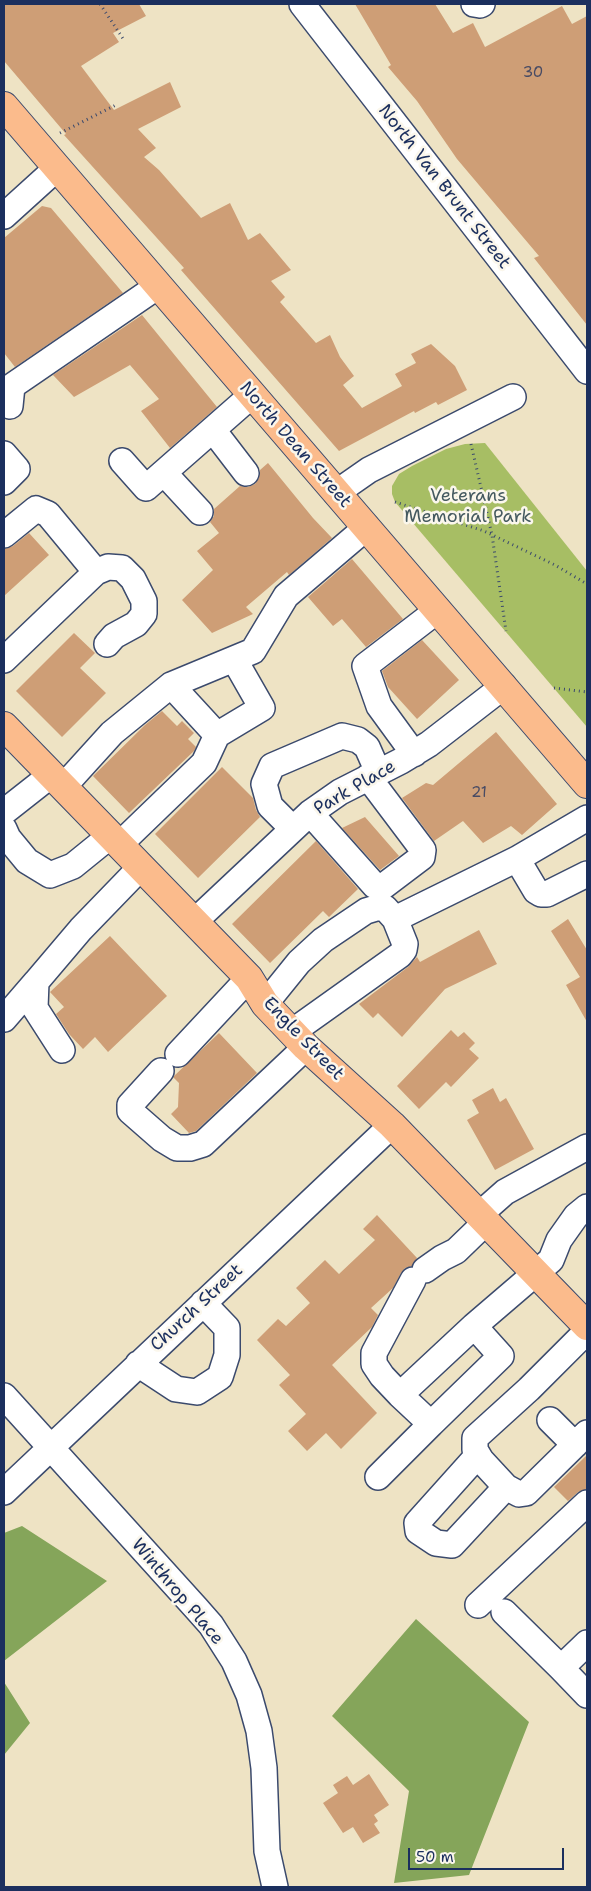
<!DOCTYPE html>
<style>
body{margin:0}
#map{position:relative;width:591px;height:1891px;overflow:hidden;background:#eee3c4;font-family:"Shantell Sans",sans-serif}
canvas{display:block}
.frame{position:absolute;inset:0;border:5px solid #1b2f5e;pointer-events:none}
.scale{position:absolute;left:408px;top:1848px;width:156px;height:22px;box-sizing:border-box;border:2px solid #1b2f5e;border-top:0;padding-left:6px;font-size:15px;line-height:18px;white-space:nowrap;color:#1b2f5e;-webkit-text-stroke:4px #fbf7ec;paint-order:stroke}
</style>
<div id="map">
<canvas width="591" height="1891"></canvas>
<div class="frame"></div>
<div class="scale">50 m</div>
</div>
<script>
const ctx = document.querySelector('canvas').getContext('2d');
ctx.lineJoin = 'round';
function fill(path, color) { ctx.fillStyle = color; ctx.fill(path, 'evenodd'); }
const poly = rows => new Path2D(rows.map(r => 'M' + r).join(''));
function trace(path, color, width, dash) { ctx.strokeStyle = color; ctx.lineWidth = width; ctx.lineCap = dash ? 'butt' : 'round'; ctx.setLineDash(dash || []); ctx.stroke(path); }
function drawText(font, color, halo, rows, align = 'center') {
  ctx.font = font + ' "Shantell Sans",sans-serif'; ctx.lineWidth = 5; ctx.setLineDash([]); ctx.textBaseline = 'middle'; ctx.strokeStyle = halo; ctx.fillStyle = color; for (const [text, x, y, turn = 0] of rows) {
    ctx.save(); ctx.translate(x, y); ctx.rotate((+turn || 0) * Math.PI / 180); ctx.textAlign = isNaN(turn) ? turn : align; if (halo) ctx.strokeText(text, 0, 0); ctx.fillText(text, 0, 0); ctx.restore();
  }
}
const green = poly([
 [485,443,587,571,587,727,395,502,392,494,392,486,399,474,412,466,446,449,465,444]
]);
const forest = poly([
 [22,1526,107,1581,4,1661,4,1533],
 [416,1619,529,1722,469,1875,394,1883,409,1791,332,1716],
 [4,1682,30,1723,4,1755]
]);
const building = poly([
 [4,4,139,4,146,16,113,33,119,42,81,66,114,110,170,82,181,107,138,129,156,148,144,157,159,170,201,218,230,203,248,240,260,233,291,270,271,281,285,297,280,302,316,343,330,335,340,357,354,376,343,385,362,408,402,386,395,374,416,363,411,354,431,344,455,366,467,390,438,405,436,402,415,413,414,411,339,451,181,270,184,268,64,135,66,134,4,61],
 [355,4,435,4,453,33,473,23,485,47,562,6,572,24,587,16,587,325,534,258,539,256,457,159,417,101,388,67,391,65],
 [42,206,51,208,123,293,15,367,4,353,4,238],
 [142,315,217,407,170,448,141,411,159,399,130,365,74,397,53,375],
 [268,463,313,518,332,538,289,575,287,572,246,607,253,614,212,633,182,600,213,570,197,551,219,533,210,522,214,516,214,509,240,486,248,487,255,484,259,478,260,470],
 [29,533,49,555,4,596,4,549,13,546],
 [352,559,403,619,366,647,342,619,333,626,308,597],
 [74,633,95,653,80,668,106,693,62,737,16,691],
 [422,640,459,680,417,719,388,687,382,671],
 [162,711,177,726,182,721,194,733,188,739,196,747,194,751,129,813,93,776,145,725],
 [496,732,557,804,522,835,511,826,483,843,463,821,434,841,402,798,426,783,433,785],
 [222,767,253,798,256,810,260,817,198,878,155,834],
 [365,817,399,856,380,870,342,828],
 [316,841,358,889,329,917,323,911,270,963,232,924],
 [568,919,587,950,587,1022,566,985,580,977,551,931],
 [479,930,497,964,445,989,402,1037,378,1013,373,1018,359,1004,408,967,417,957,420,962],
 [110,936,167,996,108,1052,95,1037,83,1049,69,1034,56,1014,64,1007,50,992],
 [451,1030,458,1037,464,1032,475,1043,469,1049,479,1058,451,1087,446,1082,419,1109,397,1086],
 [219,1033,257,1073,196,1131,189,1133,171,1114,178,1107,179,1083,173,1077],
 [493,1088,500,1102,506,1098,534,1149,495,1170,467,1120,479,1113,472,1100],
 [377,1215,417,1258,412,1266,405,1268,401,1273,393,1288,371,1308,378,1315,372,1327,332,1365,377,1413,341,1449,326,1433,307,1451,288,1431,306,1414,279,1385,290,1375,257,1340,278,1319,286,1326,310,1303,296,1288,325,1260,339,1274,375,1240,363,1229],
 [587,1455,587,1489,578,1492,568,1501,554,1487],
 [369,1774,389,1805,374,1815,378,1821,374,1824,380,1833,363,1843,353,1827,343,1833,323,1803,338,1793,333,1785,347,1776,353,1785]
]);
const path = poly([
 [100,4,124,40],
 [60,133,118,104],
 [471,444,492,535,506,631],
 [395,502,484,531,555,565,587,584],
 [554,688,587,692]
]);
const minor = poly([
 [302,4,587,371],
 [474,4,480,5,482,4],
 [4,216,57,168],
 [10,406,12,386,158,286],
 [213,430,246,473],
 [4,454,17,469,4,482],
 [122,461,146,488,252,395],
 [164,473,200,512],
 [336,493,369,470,513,397],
 [4,535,36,509,48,514,96,572],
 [4,660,96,572,108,567,122,568,133,579,144,601,144,614,136,624,114,636,107,644],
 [217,735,262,708,234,659],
 [414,754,379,706,365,666,438,610],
 [63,787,112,733,171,685,253,651,286,596,367,527],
 [4,812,51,775],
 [310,813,375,886,381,888,422,857,423,850,368,777],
 [292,828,270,806,264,784,272,766,342,736,358,740,367,747,378,772],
 [4,829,8,838,27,861,50,875,73,866,110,836],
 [119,845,204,763,217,735,171,685],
 [517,859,536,891,541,894,547,894,587,874],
 [395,919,517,859,587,818],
 [194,922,310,813,340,792,401,761,429,744,504,686],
 [265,1004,299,962,323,940,366,911,376,908,385,908,395,919,405,944,404,950,400,955,292,1032],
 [4,1019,36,982],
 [62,1050,35,1008,36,982,81,929,141,867],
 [178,1054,249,978],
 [161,1071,130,1105,130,1111,162,1139,177,1148,190,1148,203,1144,306,1047],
 [479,1215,505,1192,587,1147],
 [425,1270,442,1258,456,1251,486,1222],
 [474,1326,501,1356,431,1424,400,1395,474,1326,551,1260,559,1240,576,1216,587,1207],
 [587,1331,529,1389,475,1438,475,1450,481,1460,506,1487,519,1494,526,1493,587,1433],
 [138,1364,176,1389,197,1392,220,1377,227,1355,227,1328,203,1303],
 [400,1395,382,1376,374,1364,374,1353,413,1280],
 [4,1396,196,1608,211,1625,234,1661,249,1695,259,1731,264,1768,267,1851,275,1887],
 [550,1420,575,1445],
 [478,1455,417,1523,418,1531,436,1543,452,1545,506,1487],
 [378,1477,431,1424],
 [4,1492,392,1125],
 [478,1605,587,1503],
 [504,1612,561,1668],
 [587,1643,561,1668,587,1695]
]);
const major = poly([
 [4,106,587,784],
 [4,726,249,978,265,1004,306,1047,392,1125,587,1326]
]);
const numberNames = [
 ["30",533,73],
 ["21",479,793]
];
const streetNames = [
 ["North Van Brunt Street",444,187,52],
 ["North Dean Street",295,445,49],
 ["Park Place",355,788,-30],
 ["Engle Street",303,1039,46],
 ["Church Street",197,1308,-43],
 ["Winthrop Place",177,1592,50]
];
const parkNames = [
 ["Veterans",468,496],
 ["Memorial Park",468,517]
];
fill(green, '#a7be64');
fill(forest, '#85a55a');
fill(building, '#ce9e76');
trace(minor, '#3b4a6d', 28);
trace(major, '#3b4a6d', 30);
trace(path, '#3b4a6d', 3, [1, 4]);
trace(minor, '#fff', 25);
trace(major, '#fbbb8c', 28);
drawText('15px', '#484b64', null, numberNames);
drawText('18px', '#1b2f5e', '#fbf7ec', streetNames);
drawText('18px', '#455a60', '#fbf7ec', parkNames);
</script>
